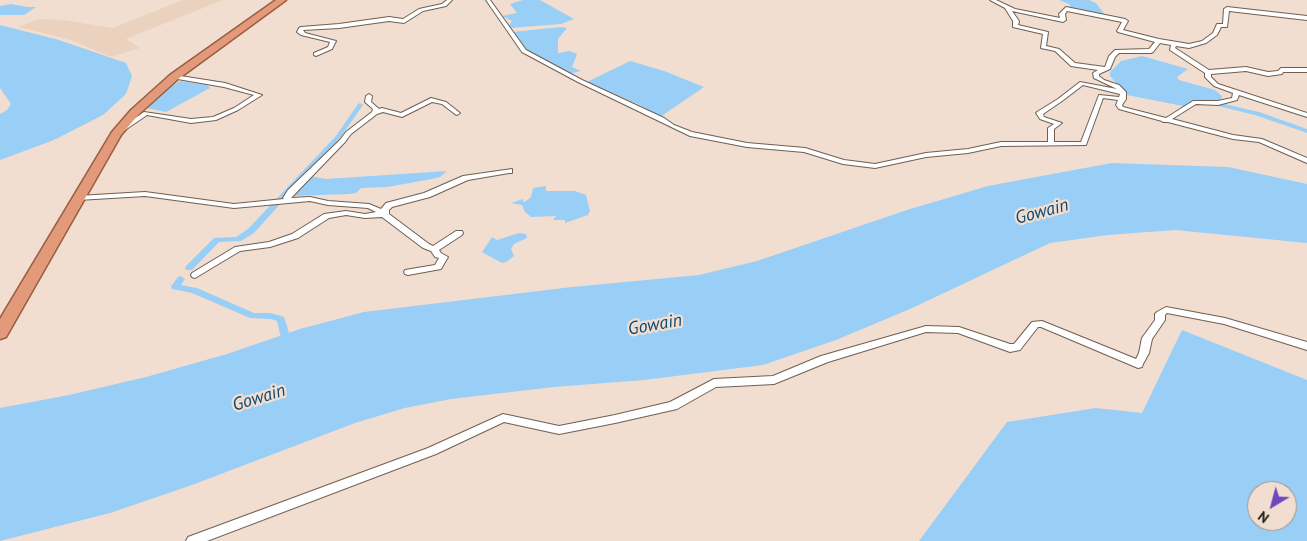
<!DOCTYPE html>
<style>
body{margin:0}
#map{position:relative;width:1307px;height:541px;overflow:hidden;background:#f1ded0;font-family:"PT Sans",sans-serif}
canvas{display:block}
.north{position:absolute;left:1247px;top:481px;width:50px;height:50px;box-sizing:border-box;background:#f1ded0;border:1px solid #9d9085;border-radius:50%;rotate:217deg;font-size:14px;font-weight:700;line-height:20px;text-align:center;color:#201a14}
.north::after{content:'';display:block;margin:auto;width:18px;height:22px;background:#7446be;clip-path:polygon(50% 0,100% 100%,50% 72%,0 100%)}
</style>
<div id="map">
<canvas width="1307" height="541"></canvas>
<div class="north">N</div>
</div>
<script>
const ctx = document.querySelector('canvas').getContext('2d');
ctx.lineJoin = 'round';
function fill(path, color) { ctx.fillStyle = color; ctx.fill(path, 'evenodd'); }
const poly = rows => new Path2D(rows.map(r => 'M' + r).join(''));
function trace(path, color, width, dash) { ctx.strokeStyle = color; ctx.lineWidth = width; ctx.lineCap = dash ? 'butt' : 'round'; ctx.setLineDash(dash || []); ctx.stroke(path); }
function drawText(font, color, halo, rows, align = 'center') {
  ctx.font = font + ' "PT Sans",sans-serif'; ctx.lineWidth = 4.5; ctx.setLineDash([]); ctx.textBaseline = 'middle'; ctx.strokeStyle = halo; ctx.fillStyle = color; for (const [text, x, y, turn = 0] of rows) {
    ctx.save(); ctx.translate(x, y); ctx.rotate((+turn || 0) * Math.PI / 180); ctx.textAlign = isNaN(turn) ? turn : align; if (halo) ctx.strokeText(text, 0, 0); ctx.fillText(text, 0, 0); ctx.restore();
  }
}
const built = poly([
 [183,0,223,0,126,39,140,48,111,57,71,40,19,27,38,19,63,20,113,28]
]);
const water = poly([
 [523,0,540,0,574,19,561,24,510,28,509,25,512,21,502,16,517,13,510,4],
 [1059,0,1089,0,1096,3,1105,15,1071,8,1069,4],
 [11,4,27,7,36,7,24,15,0,15,0,6],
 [0,25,59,40,126,63,132,76,126,94,103,115,54,140,0,160,0,114,7,110,11,104,0,88],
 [561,27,567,28,558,39,558,53,569,51,577,54,572,67,581,71,569,74,525,50,512,32],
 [1142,56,1188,69,1177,77,1179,80,1215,90,1222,96,1220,105,1183,106,1127,95,1110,76,1110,72,1121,61],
 [630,61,664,71,704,87,660,117,640,105,587,82],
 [180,81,207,85,210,88,166,112,147,108,149,101],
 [1112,163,1228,167,1307,184,1307,243,1175,230,1108,235,1050,243,910,309,836,340,763,365,644,380,554,387,451,399,405,408,355,423,192,485,110,513,0,541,0,408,69,395,146,377,227,354,300,329,364,312,572,287,699,275,757,261,907,210,988,186],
 [447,171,440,177,432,179,387,187,361,188,356,193,349,194,291,196,310,176,326,179],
 [546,186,546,191,575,191,586,195,590,211,588,215,565,223,565,220,553,220,556,216,531,217,525,212,522,205,511,203,523,199,523,202,526,201,531,197,533,188],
 [519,233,526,234,527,238,514,244,511,249,514,256,506,262,502,263,482,252,492,237,497,240],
 [1182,330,1307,380,1307,541,919,541,1007,422,1096,408,1142,413],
 [1257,491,1287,491,1287,521,1257,521]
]);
const canal = poly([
 [360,103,363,105,340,138,254,233,241,241,219,242,192,270,186,270,185,268,186,266,214,238,236,237,248,229,336,136,358,104,360,103],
 [1220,103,1259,112,1307,129,1307,133,1255,115,1218,106,1217,105,1220,103],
 [181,276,185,279,181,285,197,288,254,313,271,313,284,317,292,342,289,349,286,350,283,349,281,346,282,342,277,321,271,319,250,318,192,293,172,289,171,287,172,285,178,277,181,276]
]);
const minor = poly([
 [447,0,452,0,446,6,423,11,404,23,389,21,339,28,303,30,305,33,336,41,332,49,316,56,314,55,314,53,328,47,330,42,301,35,297,32,299,28,301,27,339,24,389,17,403,19,419,9,442,4,447,0],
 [486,0,490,0,526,50,582,80,664,118,674,125,692,132,747,143,805,148,844,160,875,164,926,153,968,149,1001,142,1048,142,1048,128,1054,124,1040,119,1036,113,1037,112,1058,99,1080,82,1117,89,1094,78,1093,73,1098,70,1071,66,1055,51,1041,48,1043,34,1013,27,1013,21,1005,8,990,0,996,0,1015,9,1060,18,1059,14,1066,7,1125,19,1128,21,1123,30,1159,39,1189,44,1202,41,1213,33,1217,24,1223,24,1224,9,1227,7,1307,16,1307,20,1229,11,1227,27,1221,27,1217,35,1206,43,1189,48,1176,46,1175,48,1209,70,1246,67,1268,72,1278,71,1281,68,1307,68,1307,72,1283,72,1282,74,1268,76,1246,71,1211,74,1211,77,1218,84,1307,113,1307,117,1239,95,1237,100,1218,105,1196,104,1172,119,1233,135,1262,139,1307,158,1307,163,1259,142,1233,139,1168,122,1163,122,1162,121,1119,109,1116,105,1118,100,1103,98,1086,145,1001,146,968,153,926,157,875,168,843,164,804,152,747,147,690,136,578,82,522,52,486,0],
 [1012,11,1063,22,1066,20,1065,14,1067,11,1122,22,1117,31,1118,32,1155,42,1149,49,1115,50,1109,56,1105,67,1075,63,1059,49,1046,46,1048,32,1018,25,1019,21,1012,11],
 [1160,43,1171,45,1170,50,1205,73,1205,77,1214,86,1233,93,1232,98,1218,101,1193,101,1166,118,1123,107,1122,105,1126,99,1126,92,1119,85,1104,80,1099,76,1099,74,1110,69,1115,57,1119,53,1151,53,1153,52,1160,43],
 [1083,85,1120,94,1119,97,1099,95,1081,142,1054,142,1054,129,1062,123,1044,117,1043,114,1062,101,1083,85],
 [174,75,225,83,262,95,238,110,216,120,191,123,147,115,125,130,121,130,121,128,144,112,191,119,213,117,234,108,254,95,224,87,172,78,171,77,174,75],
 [369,94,372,96,371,102,379,109,382,108,401,113,431,98,446,102,460,113,457,115,455,114,442,104,432,102,402,117,383,112,377,114,351,134,345,142,291,198,310,197,328,201,369,204,381,209,386,203,424,193,463,176,512,169,512,173,509,173,468,180,430,197,392,207,389,210,389,214,429,244,433,246,456,231,462,231,463,233,462,235,439,250,441,253,448,257,441,269,408,275,405,274,404,272,405,270,435,265,439,258,435,257,431,251,423,248,382,217,365,218,346,215,329,218,298,238,270,247,240,251,195,278,192,277,191,275,192,273,235,247,269,242,292,234,324,214,346,211,365,214,376,212,368,208,328,205,310,201,234,208,145,196,78,200,74,198,78,196,145,192,234,204,284,199,283,198,288,190,340,140,346,132,372,112,373,109,365,102,366,96,369,94],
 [1166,307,1225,318,1307,342,1307,350,1224,324,1167,313,1165,315,1165,320,1152,339,1149,353,1143,364,1142,367,1138,368,1041,327,1038,327,1020,350,1010,352,958,333,926,332,828,362,774,384,716,387,677,409,615,423,559,434,504,422,436,454,207,541,186,541,188,537,428,448,503,414,559,426,615,415,670,402,714,379,773,376,821,356,926,326,959,327,1010,344,1014,344,1032,322,1042,321,1136,359,1139,353,1142,338,1155,320,1155,314,1157,312,1166,307]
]);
const trunk = poly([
 [276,0,286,0,178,79,139,114,121,135,6,337,0,339,0,319,112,132,131,110,170,75,276,0]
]);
const waterNames = [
 ["Gowain",1042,212,-15],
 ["Gowain",655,325,-10],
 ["Gowain",259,398,-17]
];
fill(built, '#ead2be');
fill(water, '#99cef7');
fill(canal, '#99cef7');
trace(minor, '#6f5f53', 2);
trace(trunk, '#9a5d41', 3);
fill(minor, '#fff');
fill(trunk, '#e39a7a');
drawText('italic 18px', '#0c4970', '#f1ded0', waterNames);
</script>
